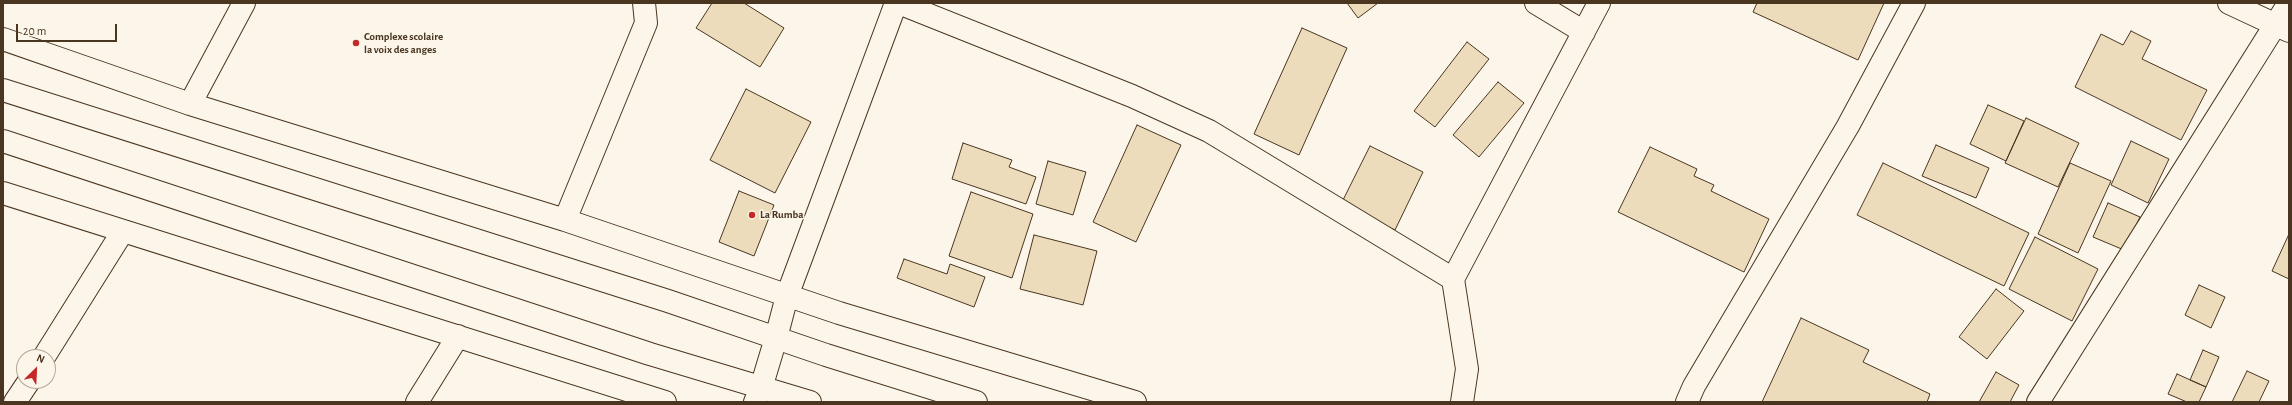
<!DOCTYPE html>
<style>
body{margin:0}
#map{position:relative;width:2292px;height:405px;overflow:hidden;background:#fbf6e9;font-family:"Alegreya Sans",sans-serif}
canvas{display:block}
.frame{position:absolute;inset:0;border:4px solid #4a3520;pointer-events:none}
.north{position:absolute;left:16px;top:349px;width:40px;height:40px;box-sizing:border-box;background:#fbf6e9;border:1px solid #b4a999;border-radius:50%;rotate:24deg;font-size:11px;font-weight:700;line-height:16px;text-align:center;color:#4a3520}
.north::after{content:'';display:block;margin:auto;width:14px;height:18px;background:#c62828;clip-path:polygon(50% 0,100% 100%,50% 72%,0 100%)}
.scale{position:absolute;left:16px;top:24px;width:101px;height:18px;box-sizing:border-box;border:2px solid #4a3520;border-top:0;padding-left:5px;font-size:12px;line-height:14px;white-space:nowrap;color:#4a3520;-webkit-text-stroke:3px #fbf6e9;paint-order:stroke}
</style>
<div id="map">
<canvas width="2292" height="405"></canvas>
<div class="frame"></div>
<div class="north">N</div>
<div class="scale">20 m</div>
</div>
<script>
const ctx = document.querySelector('canvas').getContext('2d');
ctx.lineJoin = 'round';
function fill(path, color) { ctx.fillStyle = color; ctx.fill(path, 'evenodd'); }
const poly = rows => new Path2D(rows.map(r => 'M' + r).join(''));
function trace(path, color, width, dash) { ctx.strokeStyle = color; ctx.lineWidth = width; ctx.lineCap = dash ? 'butt' : 'round'; ctx.setLineDash(dash || []); ctx.stroke(path); }
function drawText(font, color, halo, rows, align = 'center') {
  ctx.font = font + ' "Alegreya Sans",sans-serif'; ctx.lineWidth = 3; ctx.setLineDash([]); ctx.textBaseline = 'middle'; ctx.strokeStyle = halo; ctx.fillStyle = color; for (const [text, x, y, turn = 0] of rows) {
    ctx.save(); ctx.translate(x, y); ctx.rotate((+turn || 0) * Math.PI / 180); ctx.textAlign = isNaN(turn) ? turn : align; if (halo) ctx.strokeText(text, 0, 0); ctx.fillText(text, 0, 0); ctx.restore();
  }
}
const building = poly([
 [712,3,744,3,784,28,760,67,696,28,712,3],
 [1347,3,1378,3,1358,18,1347,3],
 [1757,3,1884,3,1858,60,1753,12,1757,3],
 [1302,28,1347,48,1299,155,1254,134,1302,28],
 [2131,31,2151,41,2142,59,2207,90,2181,140,2075,87,2101,34,2123,45,2131,31],
 [1467,42,1489,59,1435,127,1414,111,1467,42],
 [1498,82,1524,103,1479,157,1453,135,1498,82],
 [746,89,811,122,775,193,710,160,746,89],
 [1988,105,2024,121,2006,161,1970,144,1988,105],
 [2026,118,2079,143,2058,187,2005,163,2026,118],
 [1137,125,1181,145,1136,242,1093,222,1137,125],
 [2131,141,2169,159,2148,203,2111,185,2131,141],
 [963,143,1012,160,1009,167,1036,177,1026,204,952,179,963,143],
 [1936,145,1989,168,1976,198,1922,176,1936,145],
 [1370,146,1423,172,1395,230,1341,204,1370,146],
 [1650,147,1697,169,1694,176,1714,185,1711,191,1769,219,1744,272,1618,212,1650,147],
 [1048,161,1086,172,1073,215,1036,204,1048,161],
 [1883,163,2029,233,2004,286,1857,215,1883,163],
 [2070,163,2111,181,2078,253,2038,234,2070,163],
 [739,191,774,205,754,256,719,242,739,191],
 [971,192,1033,214,1012,278,949,256,971,192],
 [2108,203,2140,217,2124,250,2093,237,2108,203],
 [2289,234,2289,279,2272,271,2289,234],
 [1034,235,1097,251,1083,305,1020,289,1034,235],
 [2035,237,2098,269,2072,321,2009,289,2035,237],
 [904,259,947,274,950,264,985,277,974,307,897,278,904,259],
 [2199,285,2225,297,2211,328,2185,315,2199,285],
 [1996,289,2024,311,1987,359,1959,337,1996,289],
 [1801,318,1869,350,1863,362,1930,394,1927,402,1762,402,1801,318],
 [2203,350,2219,357,2206,387,2190,380,2203,350],
 [2247,371,2269,381,2259,402,2232,402,2247,371],
 [1996,372,2019,385,2010,402,1979,402,1996,372],
 [2177,374,2206,387,2199,402,2187,402,2168,394,2177,374]
]);
const minor = poly([
 [899,3,1132,96,1209,131,1453,279],
 [1536,3,1584,32],
 [2229,3,2289,31],
 [3,39,190,104,565,220,839,313,1135,402],
 [190,104,244,3],
 [3,193,665,402],
 [565,220,646,23,644,3],
 [44,357,123,231],
 [15,402,29,381],
 [417,402,458,336],
 [755,402,761,388],
 [1462,402,1467,369,1453,279,1599,3],
 [1687,402,1694,386,1848,126,1914,3],
 [2038,402,2289,3]
]);
const tertiary = poly([
 [761,388,776,338]
]);
const secondary = poly([
 [776,338,787,296,896,3]
]);
const trunk = poly([
 [3,90,668,301,826,355,976,402],
 [3,141,650,354,810,402]
]);
const markers = [
 [356,43,4,"#c62828"],
 [752,215,4,"#c62828"]
];
const poiNames = [
 ["Complexe scolaire",364,37],
 ["la voix des anges",364,50],
 ["La Rumba",760,215]
];
fill(building, '#ecdcbc');
trace(building, '#4a3520', 1);
trace(minor, '#4a3520', 24);
trace(tertiary, '#4a3520', 24);
trace(secondary, '#4a3520', 24);
trace(trunk, '#4a3520', 24);
trace(minor, '#fbf6e9', 22);
trace(tertiary, '#fbf6e9', 22);
trace(secondary, '#fbf6e9', 22);
trace(trunk, '#fbf6e9', 22);
for (const [x, y, r, color] of markers) { const dot = new Path2D(); dot.arc(x, y, r, 0, 2 * Math.PI); ctx.fillStyle = color; ctx.fill(dot); trace(dot, '#fbf6e9', 1.5); }
drawText('bold 11px', '#4a3520', '#fbf6e9', poiNames, 'left');
</script>
